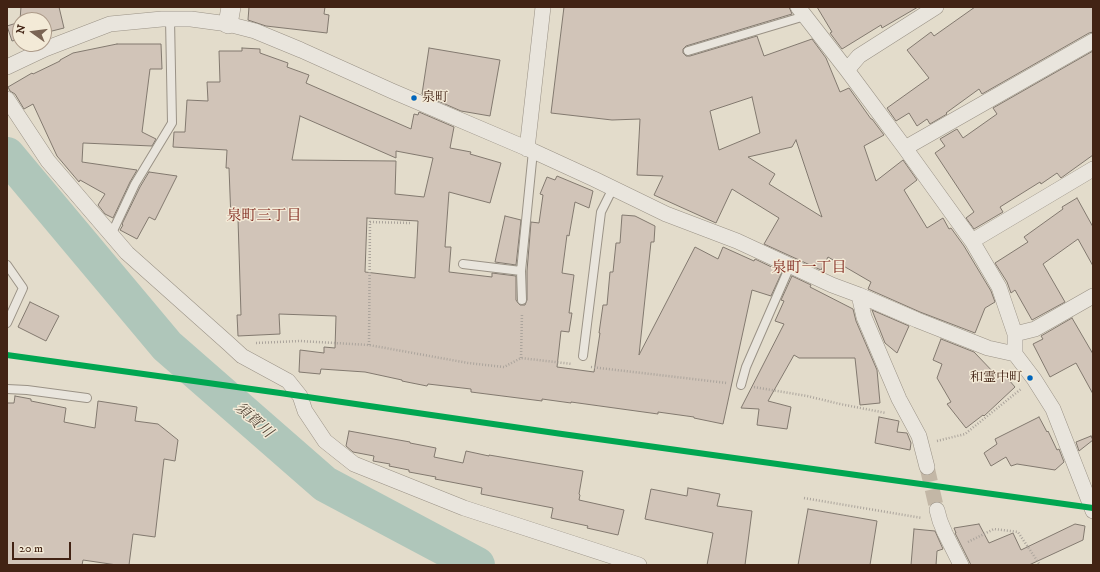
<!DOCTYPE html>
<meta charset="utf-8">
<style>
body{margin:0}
#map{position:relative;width:1100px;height:572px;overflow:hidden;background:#e3dccb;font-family:"IM FELL DW Pica",serif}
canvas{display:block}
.frame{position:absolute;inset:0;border:8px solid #422314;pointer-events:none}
.north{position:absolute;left:12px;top:12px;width:40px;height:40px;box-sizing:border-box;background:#f3ead7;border:1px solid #ac9a89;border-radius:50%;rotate:284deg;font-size:11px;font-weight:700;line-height:16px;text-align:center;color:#422314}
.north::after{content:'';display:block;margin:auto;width:14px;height:18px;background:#7a6454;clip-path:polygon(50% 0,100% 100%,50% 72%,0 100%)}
.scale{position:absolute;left:12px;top:542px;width:59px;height:18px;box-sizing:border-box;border:2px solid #422314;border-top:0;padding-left:5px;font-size:12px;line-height:14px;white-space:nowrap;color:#422314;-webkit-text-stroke:3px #f3ead7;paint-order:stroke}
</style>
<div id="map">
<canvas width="1100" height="572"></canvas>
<div class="frame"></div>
<div class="north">N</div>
<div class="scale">20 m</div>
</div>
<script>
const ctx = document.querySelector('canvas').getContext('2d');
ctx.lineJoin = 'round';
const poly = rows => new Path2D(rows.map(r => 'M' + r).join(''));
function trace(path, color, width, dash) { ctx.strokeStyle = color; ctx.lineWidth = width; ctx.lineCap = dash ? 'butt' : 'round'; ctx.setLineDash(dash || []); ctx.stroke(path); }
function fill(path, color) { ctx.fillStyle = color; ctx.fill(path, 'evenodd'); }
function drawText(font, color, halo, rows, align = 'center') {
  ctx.font = font + ' "IM FELL DW Pica","Noto Serif JP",serif'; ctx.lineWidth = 3; ctx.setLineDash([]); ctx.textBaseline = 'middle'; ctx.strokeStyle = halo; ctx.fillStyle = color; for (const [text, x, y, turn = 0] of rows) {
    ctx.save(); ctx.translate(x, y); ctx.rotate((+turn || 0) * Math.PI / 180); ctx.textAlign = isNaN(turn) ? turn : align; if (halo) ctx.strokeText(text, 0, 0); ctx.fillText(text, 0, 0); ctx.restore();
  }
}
const river = poly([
 [7,155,167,346,325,484,477,565]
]);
const building = poly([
 [21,7,59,7,64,28,44,33,44,20,20,20,21,7],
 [249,7,325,7,324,14,329,15,327,33,266,26,248,20,249,7],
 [564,7,789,7,792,14,686,46,683,49,683,53,686,56,690,56,757,36,764,56,812,39,826,58,840,92,849,88,871,119,872,119,884,135,864,146,876,181,903,160,917,180,904,190,927,228,943,218,949,229,951,228,964,246,991,291,995,302,985,308,975,333,920,312,868,289,871,282,828,257,821,270,764,244,779,218,732,189,716,223,654,195,663,176,637,175,640,119,612,120,551,113,564,7],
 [752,97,760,133,719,150,710,111,752,97],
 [796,140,816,200,822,217,769,184,775,174,748,157,792,147,796,140],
 [817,7,918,7,882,28,881,25,842,49,830,33,832,32,817,7],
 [975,7,1093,7,1093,32,1089,33,982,94,979,89,946,113,947,114,930,124,927,119,917,126,909,113,896,121,887,108,929,78,907,50,931,32,934,36,975,7],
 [20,22,20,39,12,41,7,26,20,22],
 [117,44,161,44,162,69,150,69,142,132,156,139,152,146,83,143,82,162,137,170,130,182,113,218,105,214,98,205,105,194,80,180,79,182,57,156,33,104,24,109,15,94,10,91,8,87,32,73,33,74,60,61,60,60,73,53,117,44],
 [242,48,260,49,260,53,288,63,287,67,309,75,306,83,411,129,414,114,418,115,419,112,454,127,450,148,471,152,470,154,501,163,490,203,449,192,445,247,451,247,449,272,492,277,492,273,516,276,516,300,518,303,520,305,525,305,527,300,527,271,531,222,539,223,543,195,540,194,547,177,555,180,557,176,593,191,589,208,575,202,569,236,567,235,562,273,574,275,569,313,572,313,569,332,561,331,557,367,594,372,600,333,599,333,603,305,607,305,610,272,613,272,616,243,620,243,622,215,635,216,655,226,654,242,651,242,639,355,695,247,718,259,723,247,754,261,755,259,782,272,771,296,752,290,723,424,694,418,694,417,658,412,658,414,571,402,571,403,542,399,542,401,471,392,471,389,428,384,427,386,402,381,402,380,365,372,321,369,320,374,299,372,300,350,324,353,324,347,335,348,336,316,279,314,280,334,238,336,237,315,241,315,238,219,231,220,229,168,226,168,227,150,173,147,174,132,185,132,187,100,208,101,207,82,220,82,219,51,242,51,242,48],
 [300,116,396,158,396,151,433,158,424,197,395,194,396,161,292,160,300,116],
 [367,218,418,221,415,278,365,272,367,218],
 [429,48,500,60,490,116,461,111,422,94,429,48],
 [1093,51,1093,155,1061,178,1057,173,1041,184,1040,182,1000,207,1003,212,974,229,966,218,974,212,935,153,945,146,940,139,957,129,963,138,997,114,993,108,1093,51],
 [149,172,177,176,155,220,149,217,137,239,120,230,123,225,122,224,140,187,149,172],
 [1077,198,1093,227,1093,266,1078,239,1043,264,1065,302,1032,320,1015,290,1011,293,1007,282,995,263,1028,242,1024,237,1063,209,1062,207,1077,198],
 [505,216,521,220,516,265,495,262,505,216],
 [792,276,811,285,810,287,853,309,856,321,877,370,880,403,860,405,855,358,799,358,794,355,768,401,791,407,787,429,757,425,759,409,741,408,784,324,775,321,784,301,781,300,792,276],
 [30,302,59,316,46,341,18,327,30,302],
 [872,310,909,326,897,353,885,343,872,310],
 [1072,318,1093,354,1093,394,1076,363,1050,377,1033,344,1043,339,1041,336,1072,318],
 [941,339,974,352,997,376,1002,372,1015,387,984,416,983,415,966,428,947,404,951,402,937,378,942,364,933,360,941,339],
 [15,396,31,399,31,401,66,408,64,422,95,428,98,401,137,407,135,421,158,424,178,440,175,461,164,459,155,537,133,534,129,565,117,565,83,560,82,565,7,565,7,403,14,403,15,396],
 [879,417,899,421,897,432,907,433,911,443,910,450,875,443,879,417],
 [1039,417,1047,432,1048,431,1057,450,1059,449,1064,462,1055,470,1017,464,1011,466,1006,457,991,466,984,453,997,444,995,439,1039,417],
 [349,431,410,442,410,443,436,448,434,457,463,463,466,451,489,456,489,455,583,471,579,494,580,495,579,500,624,510,618,535,587,528,588,526,551,518,553,508,481,494,482,488,435,479,436,477,409,472,409,470,389,466,390,464,373,461,374,456,353,452,346,446,349,431],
 [1091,436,1093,440,1079,451,1076,442,1091,436],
 [688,488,720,494,717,506,752,511,745,565,707,565,713,533,645,519,651,489,687,496,688,488],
 [808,509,877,521,870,565,798,565,808,509],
 [979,524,989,543,1013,533,1021,550,1075,524,1085,526,1083,540,1029,565,971,565,955,533,956,533,954,528,979,524],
 [914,529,935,531,943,549,937,551,936,565,911,565,914,529]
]);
const minorTunnel = poly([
 [927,467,937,510]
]);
const path = poly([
 [256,343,300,341,369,345,468,363,504,367,521,358,572,364],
 [369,345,370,222,410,223],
 [521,358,522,313],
 [591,367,727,383],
 [754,387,807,396,840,404,886,413],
 [937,441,965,434,1021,389],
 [804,498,922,518],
 [968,542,994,529,1018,532,1040,565]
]);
const service = poly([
 [688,51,805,16],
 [111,235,135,184,172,123,170,19],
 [463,264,521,271],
 [7,265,23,288,7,323],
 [522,300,521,271,533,151],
 [583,356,601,212,613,188],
 [741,385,746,367,790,266],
 [7,389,27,390,87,398]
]);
const minor = poly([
 [798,7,847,70,905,148,972,241,999,287,1015,334,1015,354,1034,379,1053,409,1093,511],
 [7,67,45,49,110,24,162,19,191,19,228,24,255,31,301,50,392,91,533,151,594,179,666,214,737,241,832,285,859,295,917,320,988,348,1015,354],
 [847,70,859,56,936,7],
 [7,99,48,161,127,253,229,344,242,356,288,381,300,396,305,411,325,441,354,464,464,508,639,565],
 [905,148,1093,41],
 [527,149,543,7],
 [972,241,1093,169],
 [859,295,864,317,899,399,919,436,927,467],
 [1015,334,1035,329,1093,296],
 [937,510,940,521,945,533,961,565]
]);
const tertiary = poly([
 [228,24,231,7]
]);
const rail1 = poly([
 [7,355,280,393,562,434,1093,508]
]);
const markers = [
 [414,98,3.5,"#0065bd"],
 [1030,378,3.5,"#0065bd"]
];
const busNames = [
 ["泉町",422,98],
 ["和霊中町",1022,378,"right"]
];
const neighbourhoodNames = [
 ["泉町三丁目",264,217],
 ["泉町一丁目",809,269]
];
const waterNames = [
 ["須賀川",253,421,41]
];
trace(river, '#afc6ba', 36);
fill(building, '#d1c4b8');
trace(building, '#82796f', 1);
trace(minorTunnel, '#c3b7a6', 15, [15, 8]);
trace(service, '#9a9286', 10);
trace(minor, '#9a9286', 16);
trace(tertiary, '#9a9286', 20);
trace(path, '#aba49c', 2.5, [1, 2]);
trace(service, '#e9e5dd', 8);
trace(minor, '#e9e5dd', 15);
trace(tertiary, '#e9e5dd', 19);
trace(rail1, '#00a651', 6);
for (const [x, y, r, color] of markers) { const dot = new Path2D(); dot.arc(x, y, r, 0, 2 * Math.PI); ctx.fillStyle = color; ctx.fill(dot); trace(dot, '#f3ead7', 1.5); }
drawText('13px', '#422314', '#f3ead7', busNames, 'left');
drawText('15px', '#7a1f14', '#f3ead7', neighbourhoodNames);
drawText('italic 15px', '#584a3c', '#f3ead7', waterNames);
</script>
